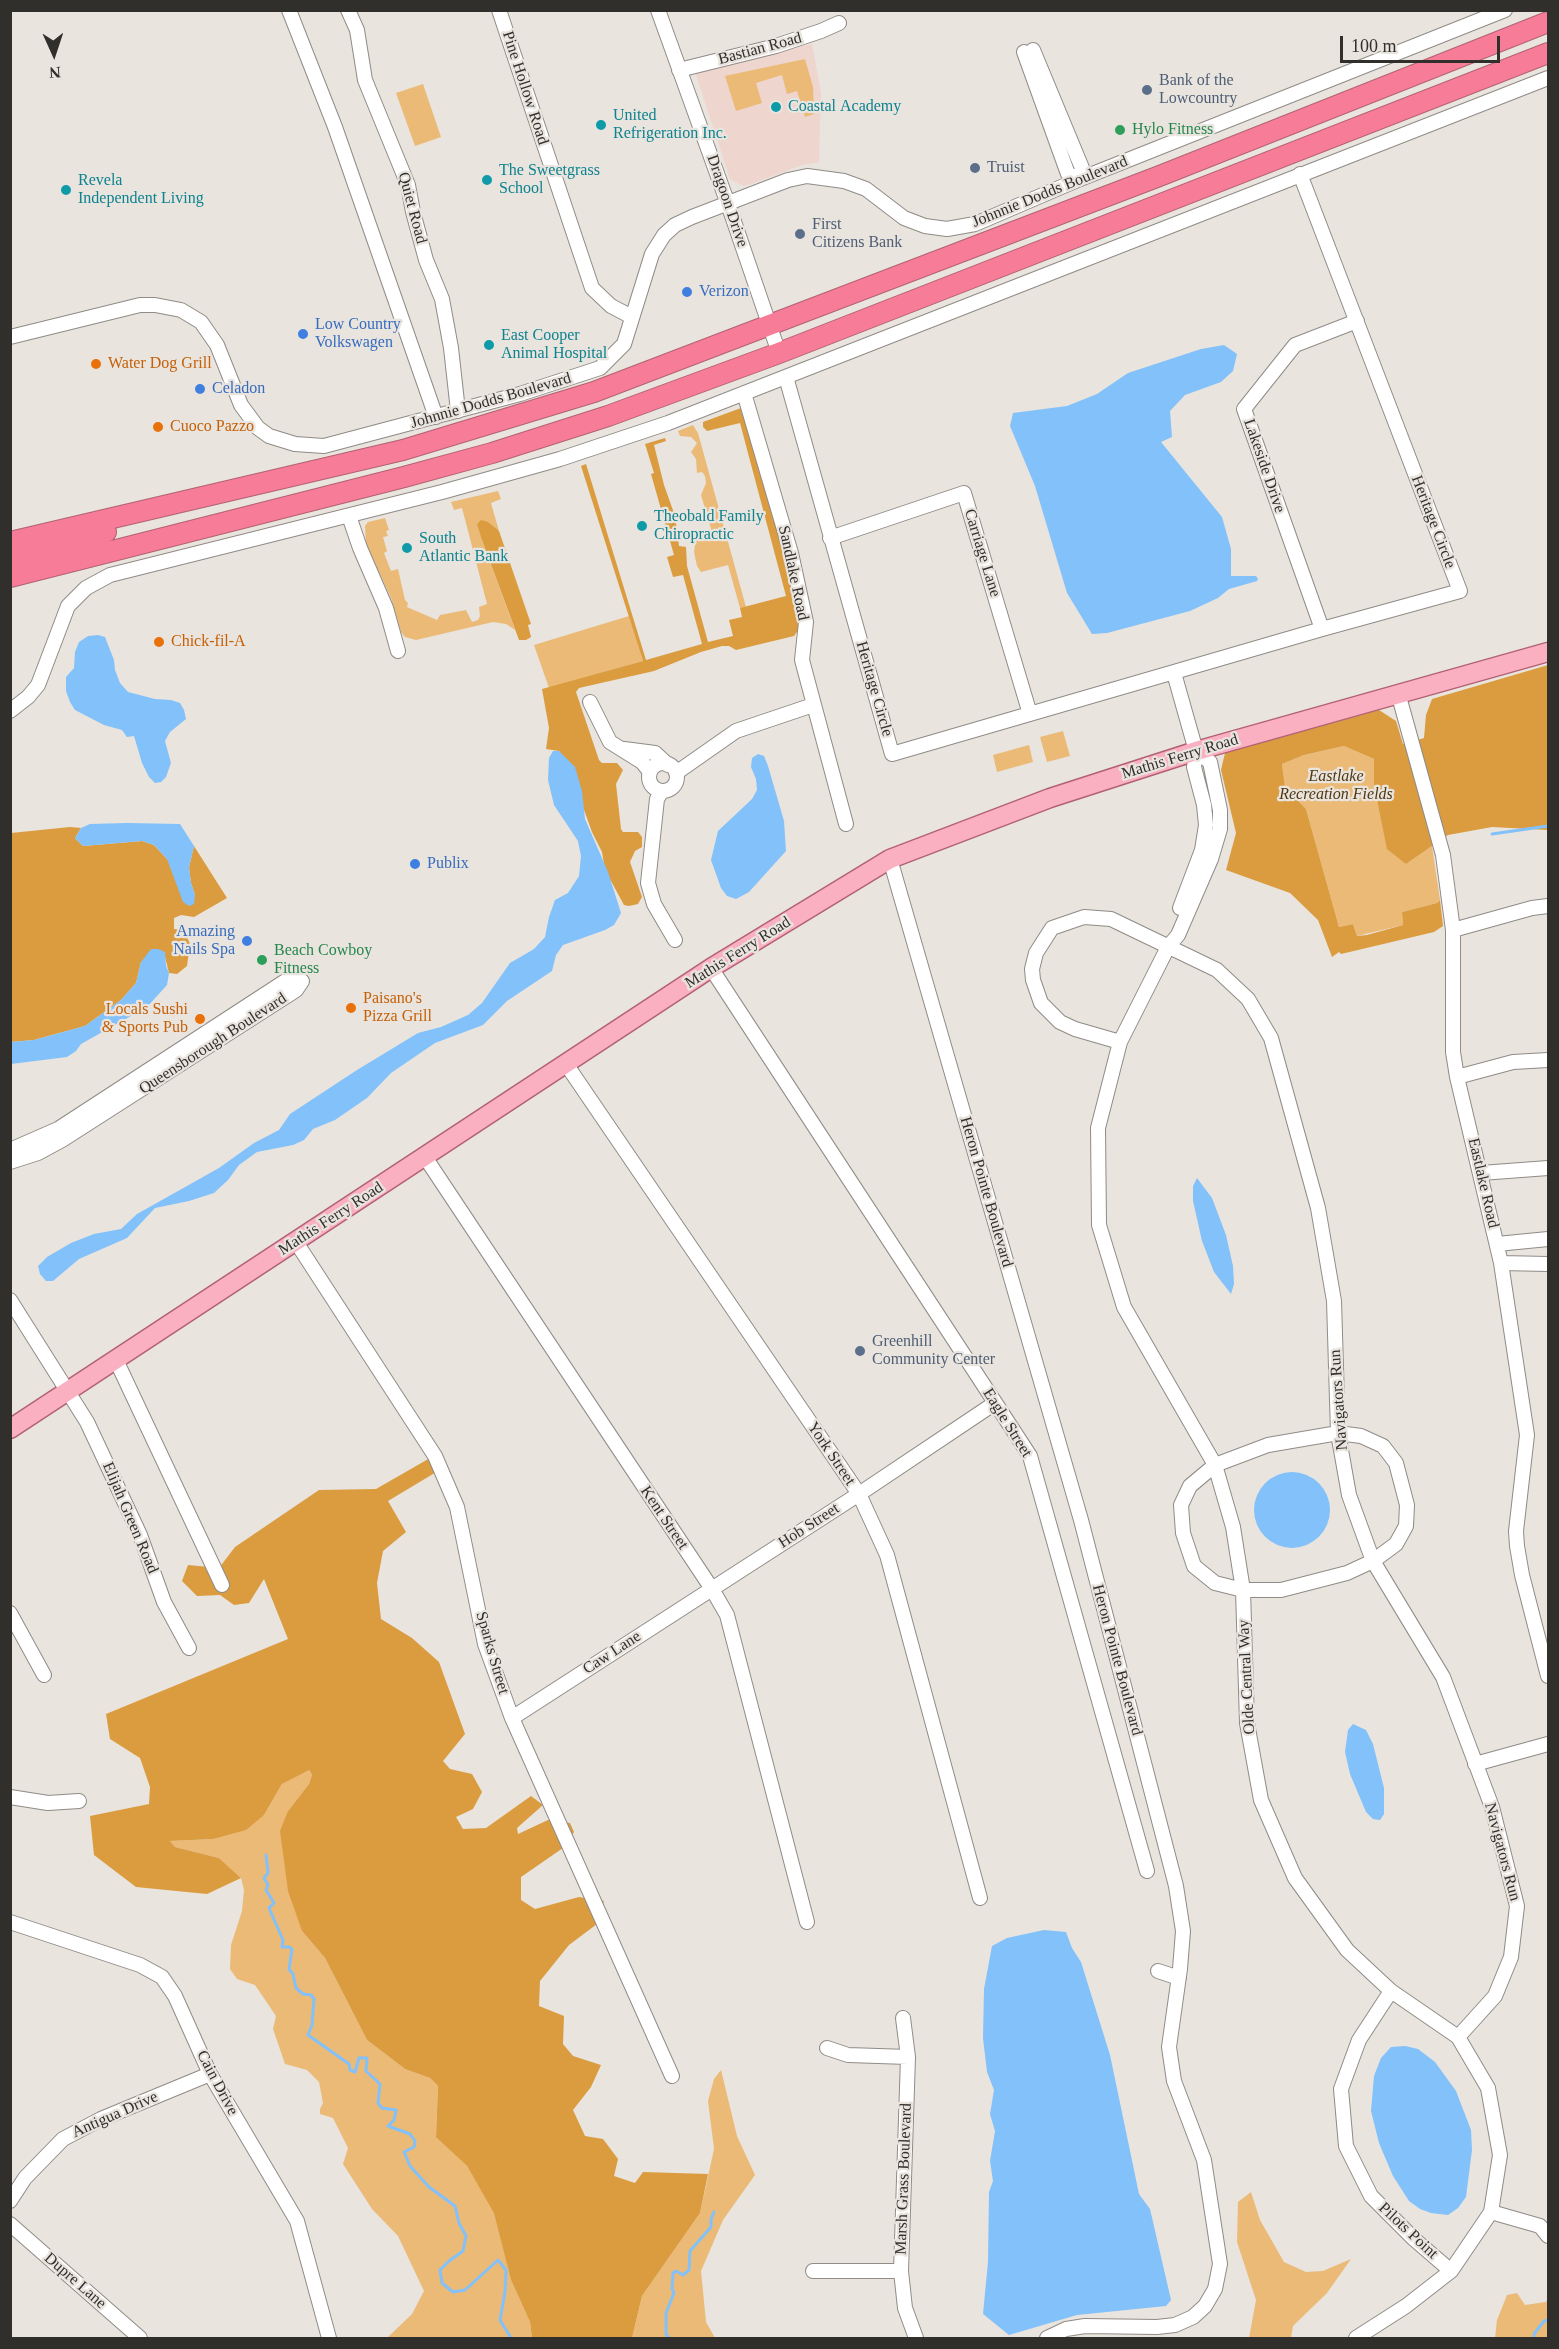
<!DOCTYPE html>
<style>
body{margin:0}
#map{position:relative;width:1559px;height:2349px;overflow:hidden;background:#e9e4de;font-family:Georgia,serif}
canvas{display:block}
.frame{position:absolute;inset:0;border:12px solid #312f2c;pointer-events:none}
.north{position:absolute;left:24px;top:24px;width:60px;height:60px;-webkit-text-stroke:4px #e9e4de;paint-order:stroke;rotate:177deg;font-size:16px;font-weight:700;line-height:24px;text-align:center;color:#312f2c}
.north::after{content:'';display:block;margin:auto;width:21px;height:27px;background:#312f2c;clip-path:polygon(50% 0,100% 100%,50% 72%,0 100%)}
.scale{position:absolute;left:1340px;top:36px;width:160px;height:27px;box-sizing:border-box;border:3px solid #312f2c;border-top:0;padding-left:8px;font-size:18px;line-height:21px;white-space:nowrap;color:#312f2c;-webkit-text-stroke:4px #e9e4de;paint-order:stroke}
</style>
<div id="map">
<canvas width="1559" height="2349"></canvas>
<div class="frame"></div>
<div class="north">N</div>
<div class="scale">100 m</div>
</div>
<script>
const ctx = document.querySelector('canvas').getContext('2d');
ctx.lineJoin = 'round';
function fill(path, color) { ctx.fillStyle = color; ctx.fill(path, 'evenodd'); }
const poly = rows => new Path2D(rows.map(r => 'M' + r).join(''));
function trace(path, color, width, dash) { ctx.strokeStyle = color; ctx.lineWidth = width; ctx.lineCap = dash ? 'butt' : 'round'; ctx.setLineDash(dash || []); ctx.stroke(path); }
function drawText(font, color, halo, rows, align = 'center') {
  ctx.font = font + ' Georgia,serif'; ctx.lineWidth = 4.5; ctx.setLineDash([]); ctx.textBaseline = 'middle'; ctx.strokeStyle = halo; ctx.fillStyle = color; for (const [text, x, y, turn = 0] of rows) {
    ctx.save(); ctx.translate(x, y); ctx.rotate((+turn || 0) * Math.PI / 180); ctx.textAlign = isNaN(turn) ? turn : align; if (halo) ctx.strokeText(text, 0, 0); ctx.fillText(text, 0, 0); ctx.restore();
  }
}
const education = poly([
 [812,44,821,93,819,162,802,165,751,184,744,186,737,183,730,179,695,72,739,60]
]);
const green = poly([
 [805,59,813,87,814,114,805,117,797,91,787,94,782,75,756,83,762,103,736,111,725,76],
 [423,84,441,137,415,146,396,93],
 [693,425,698,433,746,607,740,608,728,565,701,572,697,566,694,552,696,538,712,532,701,495,706,483,705,476,702,472,697,473,696,459,691,452,697,443,691,437,680,436,678,431],
 [498,491,501,499,491,503,499,531,494,529,482,540,515,630,506,624,493,622,416,640,405,637,401,632,391,598,366,544,365,526,368,522,385,518,389,530,386,531,388,536,383,537,387,551,384,553,391,571,398,569,405,600,408,603,407,607,437,620,440,615,466,610,472,622,478,620,480,616,479,607,487,604,462,508,454,510,451,502],
 [629,616,643,661,549,688,534,645],
 [1063,731,1070,756,1047,762,1040,737],
 [1029,745,1033,762,997,772,993,755],
 [1344,746,1374,759,1374,785,1406,864,1432,846,1440,900,1437,903,1402,912,1403,925,1357,936,1353,924,1339,927,1306,809,1285,787,1282,764,1304,755],
 [308,1769,312,1775,309,1784,288,1811,302,1931,325,1958,367,2040,405,2069,430,2078,438,2086,436,2136,467,2166,495,2213,511,2280,530,2322,532,2338,387,2338,412,2314,424,2291,398,2236,372,2209,343,2164,348,2148,333,2118,320,2114,320,2109,323,2103,319,2082,307,2070,285,2064,273,2029,276,2016,255,1985,237,1979,230,1969,231,1945,242,1911,244,1890,241,1878,219,1858,175,1847,170,1841,213,1839,264,1815,282,1784],
 [721,2070,737,2136,755,2175,723,2220,701,2271,706,2322,715,2338,632,2338,642,2296,700,2213,714,2149,708,2101,714,2079],
 [1251,2192,1260,2220,1284,2262,1306,2272,1323,2271,1351,2259,1327,2293,1293,2326,1291,2338,1249,2338,1256,2300,1237,2242,1238,2202],
 [1517,2293,1525,2305,1546,2302,1548,2298,1548,2338,1495,2338,1497,2320,1507,2295]
]);
const forest = poly([
 [741,408,745,413,782,543,799,629,794,636,736,650,729,646,722,646,701,652,654,671,579,688,576,692,599,760,602,763,617,763,623,770,616,784,621,829,623,832,638,832,642,837,642,847,635,851,630,862,642,897,638,904,629,906,624,905,605,870,602,852,592,832,566,760,559,751,546,749,549,728,542,689,643,661,581,466,586,464,646,660,702,644,683,575,673,577,667,557,674,555,651,474,654,473,645,444,665,438,666,441,654,445,664,485,675,516,679,546,686,547,687,566,708,642,733,636,729,620,742,617,740,608,786,596,740,423,707,431,703,427,703,422],
 [481,520,488,522,499,531,531,624,528,625,531,637,526,640,519,640,482,540,477,524],
 [1548,665,1548,830,1492,827,1448,835,1406,864,1387,849,1374,785,1374,759,1344,746,1304,755,1282,764,1285,787,1306,809,1339,927,1353,924,1357,936,1367,935,1403,925,1402,912,1437,903,1440,900,1443,926,1434,932,1341,954,1339,952,1332,957,1318,920,1290,893,1226,870,1236,833,1221,770,1225,753,1379,710,1396,721,1403,744,1424,738,1426,715,1432,699],
 [70,827,81,828,75,838,83,846,142,841,154,845,167,859,195,895,191,883,189,867,194,846,227,898,194,917,181,915,174,918,174,929,184,930,190,944,187,966,177,974,169,973,165,957,141,962,136,983,121,1000,85,1026,34,1040,11,1042,11,833],
 [430,1458,438,1471,388,1501,406,1532,383,1551,377,1583,381,1619,412,1638,439,1662,465,1734,443,1761,450,1769,472,1774,482,1792,473,1809,456,1817,463,1829,486,1828,531,1796,543,1805,517,1828,518,1834,548,1820,570,1823,574,1832,563,1848,521,1877,521,1900,535,1909,579,1897,604,1901,597,1924,569,1945,540,1981,539,2006,564,2016,563,2044,573,2056,601,2065,591,2087,573,2110,585,2136,603,2139,618,2159,614,2176,635,2183,643,2172,708,2174,700,2213,642,2296,632,2338,532,2338,530,2322,511,2280,494,2213,467,2166,436,2137,438,2086,430,2078,405,2069,367,2040,325,1958,302,1931,288,1891,280,1831,288,1811,309,1784,312,1775,309,1770,282,1784,264,1815,246,1830,213,1839,170,1841,175,1847,219,1858,241,1878,207,1894,136,1887,94,1855,90,1816,149,1804,150,1787,140,1758,110,1739,106,1714,288,1639,264,1579,249,1603,234,1605,220,1595,197,1596,182,1581,188,1565,219,1568,235,1547,319,1490,376,1489]
]);
const water = poly([
 [1224,345,1237,354,1233,371,1221,382,1185,395,1170,411,1172,437,1161,442,1222,517,1231,549,1231,576,1256,576,1258,579,1257,581,1229,589,1218,598,1190,611,1107,633,1092,634,1067,593,1035,486,1010,426,1013,413,1067,406,1097,394,1128,373,1201,349],
 [98,635,105,637,114,660,115,670,120,683,128,692,155,699,171,700,180,703,184,710,186,719,170,732,165,741,171,763,166,777,161,782,155,783,149,777,142,763,134,736,127,737,122,730,104,725,75,710,70,702,66,691,66,677,74,668,75,652,79,642,88,636],
 [553,751,559,751,575,767,582,791,585,819,608,872,621,913,614,925,605,930,563,945,556,955,552,971,507,1001,483,1025,435,1043,391,1073,367,1098,335,1120,313,1129,304,1140,293,1145,257,1152,239,1165,228,1180,214,1193,189,1201,155,1208,127,1238,79,1259,53,1281,46,1281,40,1274,38,1266,47,1257,71,1243,94,1234,121,1229,137,1214,219,1168,254,1143,279,1130,290,1114,357,1070,418,1033,441,1027,468,1015,482,1003,510,963,534,949,545,937,549,917,555,900,568,893,579,876,581,856,578,841,554,805,548,780,549,758],
 [758,754,764,756,768,766,784,821,786,851,749,892,736,899,727,896,721,888,711,860,718,831,752,799,757,790,756,779,751,767,752,758],
 [127,823,180,824,194,846,189,867,191,883,195,895,194,904,189,906,183,902,167,859,154,845,142,841,83,846,75,838,81,828,90,824],
 [151,949,158,949,165,952,166,966,169,973,167,985,147,1007,81,1044,76,1051,67,1057,11,1064,11,1042,34,1040,85,1026,121,1000,136,983,141,962],
 [1197,1178,1212,1198,1226,1235,1233,1266,1234,1284,1231,1294,1214,1272,1202,1241,1193,1201,1193,1186],
 '1254 1510a38 38 0 1 1 76 0a38 38 0 1 1-76 0Z',
 [1353,1724,1366,1730,1373,1744,1384,1788,1384,1814,1380,1820,1373,1819,1366,1812,1350,1774,1345,1752,1348,1730],
 [1044,1930,1066,1932,1072,1948,1081,1962,1110,2055,1139,2194,1150,2209,1171,2300,1166,2306,1077,2315,1009,2335,983,2314,988,2262,989,2192,993,2181,990,2161,995,2131,990,2114,994,2090,987,2072,983,2038,984,1989,992,1946,1007,1938],
 [1405,2046,1418,2049,1435,2062,1456,2091,1471,2130,1472,2150,1466,2197,1458,2208,1448,2215,1431,2213,1420,2209,1409,2201,1393,2176,1379,2143,1371,2111,1374,2076,1381,2058,1391,2047]
]);
const stream = poly([
 [1492,834,1548,826],
 [266,1855,268,1873,264,1878,268,1885,266,1890,274,1903,269,1908,283,1940,282,1947,289,1947,292,1949,289,1969,293,1974,296,1988,303,1994,311,1995,314,1999,312,2025,308,2035,349,2064,350,2070,355,2072,359,2058,367,2058,366,2071,380,2084,378,2103,382,2108,396,2110,394,2120,388,2126,410,2134,415,2141,414,2147,404,2152,410,2166,429,2187,455,2206,459,2223,466,2236,463,2251,449,2261,440,2270,442,2283,453,2292,465,2290,498,2260,506,2270,505,2292,500,2320,511,2338],
 [669,2338,666,2334,666,2313,674,2293,672,2289,673,2273,676,2271,683,2275,689,2270,690,2251,711,2227,711,2219,714,2212],
 [1534,2338,1534,2334,1544,2321,1548,2320]
]);
const minor = poly([
 [289,10,335,127,436,417],
 [348,10,357,30,365,80,408,185,413,212,426,260,442,299,451,348,458,411],
 [499,10,592,288,611,306,632,317],
 [658,10,728,204,779,353],
 [1033,50,1082,168,1080,179],
 [1024,52,1068,174,1080,179],
 [679,70,776,46,821,31,839,23],
 [10,337,140,305,155,305,181,310,201,322,217,345,241,405,258,428,269,436,295,444,324,446,520,394,600,368,624,344,652,254,664,235,675,225,692,217,788,180,807,176,844,181,866,189,904,218,925,226,947,229,975,224,1080,179,1505,10],
 [786,377,892,754,1322,629,1460,591,1300,174],
 [744,393,791,553,806,622,802,660,846,824],
 [349,516,360,548,386,608,398,651],
 [830,538,964,493,1030,714],
 [1322,629,1244,409,1295,345,1357,321],
 [1174,673,1196,751,1194,767,1204,805,1206,825,1202,850,1180,908],
 [1398,693,1443,855,1453,930,1453,1052,1457,1077,1501,1263,1527,1435,1516,1531,1517,1546,1522,1575,1548,1676],
 [590,702,610,742,642,762,650,772],
 [10,711,28,697,38,685,68,606,86,588,110,575,442,492,560,459,668,423,1548,78],
 [624,749,655,753,668,765],
 [1196,751,1210,762,1220,810,1220,829,1211,859,1178,935,1168,947,1120,1042,1098,1128,1099,1225,1124,1307,1215,1465,1233,1527,1243,1590,1247,1723,1261,1800,1295,1878,1347,1950,1391,1991,1458,2037,1488,2088,1500,2155,1491,2212,1451,2271,1406,2306,1356,2338],
 '649 777a14 14 0 1 1 28 0a14 14 0 1 1-28 0Z',
 [676,773,736,731,813,705],
 [662,791,657,799,648,883,654,904,675,940],
 [890,859,1081,1520,1176,1886,1183,1931,1180,1969,1169,2047,1174,2081,1204,2160,1220,2264,1215,2289,1205,2306,1193,2317,1175,2325,1157,2327,1085,2326,1066,2329,1047,2338],
 [1453,930,1532,908,1548,906],
 [711,968,1030,1456,1147,1871],
 [1120,1042,1075,1029,1060,1022,1041,1003,1033,980,1032,969,1036,953,1052,928,1084,917,1111,919,1217,970,1248,999,1271,1038,1318,1208,1334,1301,1338,1433,1349,1495,1373,1561,1443,1677,1492,1807,1517,1906,1511,1957,1495,1996,1458,2037],
 [566,1064,859,1494,887,1555,980,1898],
 [1457,1077,1513,1062,1548,1060],
 [10,1150,58,1129,290,978,302,981,296,990,62,1140,38,1153,10,1162],
 [425,1157,712,1589,727,1615,807,1922],
 [1481,1173,1548,1168],
 [296,1242,435,1456,457,1507,485,1644,512,1718,672,2076],
 [1497,1244,1548,1239],
 [1501,1263,1548,1264],
 [10,1300,87,1422,140,1535,164,1602,189,1648],
 [116,1360,222,1585],
 [1338,1433,1361,1436,1383,1446,1396,1463,1407,1505,1406,1526,1396,1544,1373,1561,1347,1573,1281,1590,1243,1590,1215,1583,1194,1566,1183,1533,1181,1505,1190,1486,1215,1465,1268,1445,1338,1433],
 [10,1613,44,1675],
 [512,1718,859,1494,995,1403],
 [1475,1764,1548,1744],
 [10,1797,48,1803,79,1801],
 [10,1922,140,1965,162,1977,175,1996,210,2074,297,2221,329,2338],
 [1158,1971,1179,1978],
 [1391,1991,1359,2040,1341,2089,1346,2146,1371,2196,1414,2239,1451,2271],
 [903,2018,908,2057,901,2271,905,2308,916,2338],
 [827,2048,848,2055,908,2057],
 [10,2201,25,2178,63,2139,101,2119,210,2074],
 [1491,2212,1540,2226,1548,2236],
 [10,2224,140,2338],
 [813,2271,901,2271]
]);
const major = poly([
 [10,1429,711,968,890,859,1050,798,1196,751,1548,652]
]);
const highway = poly([
 [10,542,403,450,594,392,1157,177,1548,22],
 [10,558,106,532],
 [10,577,404,477,492,453,608,416,779,353,1548,53]
]);
const markers = [
 [1147,90,6,"#5c6f8a"],
 [776,107,6,"#0f9aa8"],
 [601,125,6,"#0f9aa8"],
 [1120,130,6,"#2e9e5b"],
 [975,168,6,"#5c6f8a"],
 [487,180,6,"#0f9aa8"],
 [66,190,6,"#0f9aa8"],
 [800,234,6,"#5c6f8a"],
 [687,292,6,"#3f7fe0"],
 [303,334,6,"#3f7fe0"],
 [489,345,6,"#0f9aa8"],
 [96,364,6,"#e8710a"],
 [200,389,6,"#3f7fe0"],
 [158,427,6,"#e8710a"],
 [642,526,6,"#0f9aa8"],
 [407,548,6,"#0f9aa8"],
 [159,642,6,"#e8710a"],
 [415,864,6,"#3f7fe0"],
 [247,941,6,"#3f7fe0"],
 [262,960,6,"#2e9e5b"],
 [351,1008,6,"#e8710a"],
 [200,1019,6,"#e8710a"],
 [860,1351,6,"#5c6f8a"]
];
const streetNames = [
 ["Bastian Road",760,49,-15],
 ["Pine Hollow Road",525,88,72],
 ["Johnnie Dodds Boulevard",1050,192,-22],
 ["Dragoon Drive",727,201,71],
 ["Quiet Road",412,208,75],
 ["Johnnie Dodds Boulevard",491,401,-16],
 ["Lakeside Drive",1264,466,71],
 ["Heritage Circle",1433,522,69],
 ["Carriage Lane",982,553,73],
 ["Sandlake Road",793,573,78],
 ["Heritage Circle",874,689,74],
 ["Mathis Ferry Road",1180,757,-17],
 ["Mathis Ferry Road",738,953,-32],
 ["Queensborough Boulevard",213,1044,-33],
 ["Eastlake Road",1483,1183,77],
 ["Heron Pointe Boulevard",986,1192,74],
 ["Mathis Ferry Road",331,1219,-33],
 ["Navigators Run",1339,1400,-94],
 ["Eagle Street",1007,1423,58],
 ["York Street",831,1454,56],
 ["Elijah Green Road",130,1518,67],
 ["Kent Street",664,1518,56],
 ["Hob Street",809,1526,-33],
 ["Sparks Street",492,1653,74],
 ["Caw Lane",612,1653,-33],
 ["Heron Pointe Boulevard",1117,1660,75],
 ["Olde Central Way",1247,1677,-93],
 ["Navigators Run",1502,1852,75],
 ["Cain Drive",217,2083,62],
 ["Antigua Drive",115,2115,-24],
 ["Marsh Grass Boulevard",904,2179,-88],
 ["Pilots Point",1408,2231,43],
 ["Dupre Lane",75,2281,41]
];
const serviceNames = [
 ["Bank of the",1159,81],
 ["Lowcountry",1159,99],
 ["Truist",987,168],
 ["First",812,225],
 ["Citizens Bank",812,243],
 ["Greenhill",872,1342],
 ["Community Center",872,1360]
];
const cultureNames = [
 ["Coastal Academy",788,107],
 ["United",613,116],
 ["Refrigeration Inc.",613,134],
 ["The Sweetgrass",499,171],
 ["School",499,189],
 ["Revela",78,181],
 ["Independent Living",78,199],
 ["East Cooper",501,336],
 ["Animal Hospital",501,354],
 ["Theobald Family",654,517],
 ["Chiropractic",654,535],
 ["South",419,539],
 ["Atlantic Bank",419,557]
];
const leisureNames = [
 ["Hylo Fitness",1132,130],
 ["Beach Cowboy",274,951],
 ["Fitness",274,969]
];
const shopNames = [
 ["Verizon",699,292],
 ["Low Country",315,325],
 ["Volkswagen",315,343],
 ["Celadon",212,389],
 ["Publix",427,864],
 ["Amazing",235,932,"right"],
 ["Nails Spa",235,950,"right"]
];
const foodNames = [
 ["Water Dog Grill",108,364],
 ["Cuoco Pazzo",170,427],
 ["Chick-fil-A",171,642],
 ["Paisano's",363,999],
 ["Pizza Grill",363,1017],
 ["Locals Sushi",188,1010,"right"],
 ["& Sports Pub",188,1028,"right"]
];
const parkNames = [
 ["Eastlake",1336,777],
 ["Recreation Fields",1336,795]
];
fill(education, '#eed5ce');
fill(green, '#ebba77');
fill(forest, '#da9c3f');
fill(water, '#82c1fa');
trace(stream, '#82c1fa', 3);
trace(minor, '#908b86', 16);
trace(major, '#b26172', 21);
trace(highway, '#b26172', 22);
trace(minor, '#fff', 14);
trace(major, '#fab0c1', 18);
trace(highway, '#f77c98', 20);
for (const [x, y, r, color] of markers) { const dot = new Path2D(); dot.arc(x, y, r, 0, 2 * Math.PI); ctx.fillStyle = color; ctx.fill(dot); trace(dot, '#e9e4de', 2); }
drawText('16px', '#312f2c', '#e9e4de', streetNames);
drawText('16px', '#4e5e75', '#e9e4de', serviceNames, 'left');
drawText('16px', '#0d838f', '#e9e4de', cultureNames, 'left');
drawText('16px', '#27864d', '#e9e4de', leisureNames, 'left');
drawText('16px', '#366cbe', '#e9e4de', shopNames, 'left');
drawText('16px', '#c56008', '#e9e4de', foodNames, 'left');
drawText('italic 16px', '#503710', '#e9e4de', parkNames);
</script>
